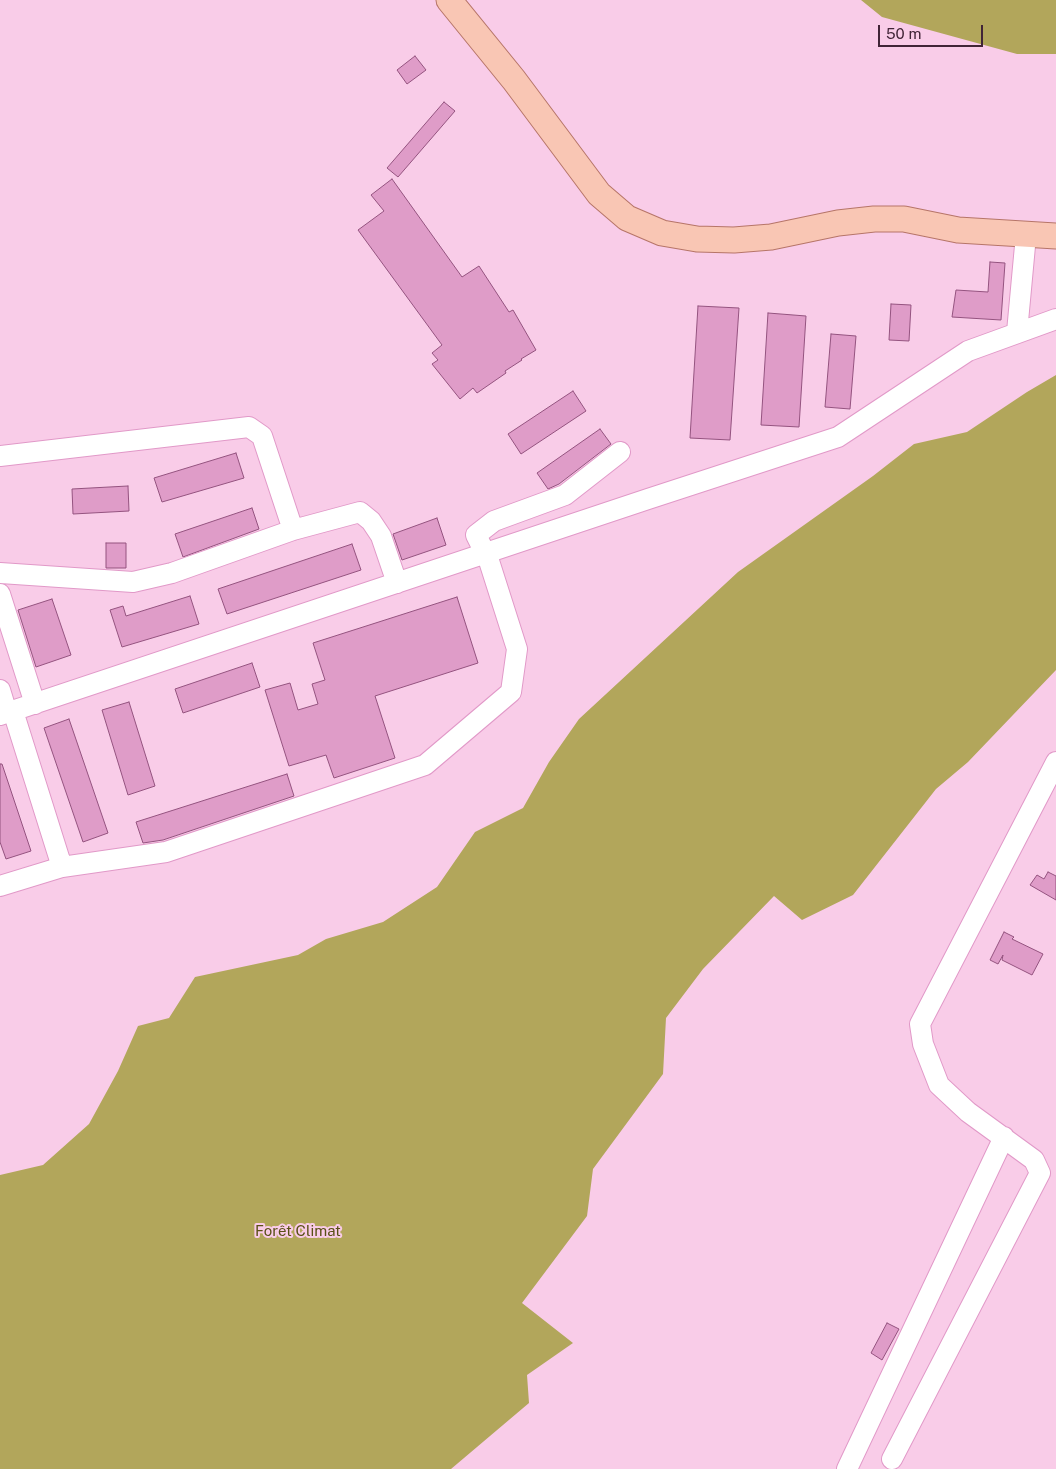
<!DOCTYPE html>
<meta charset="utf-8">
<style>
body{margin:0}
#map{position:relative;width:1056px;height:1469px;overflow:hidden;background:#f9cce8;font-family:"Public Sans",sans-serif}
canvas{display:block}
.scale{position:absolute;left:878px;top:25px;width:105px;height:22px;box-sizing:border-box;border:2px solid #412437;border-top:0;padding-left:6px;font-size:15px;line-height:18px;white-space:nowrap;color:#412437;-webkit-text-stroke:4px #f9cce8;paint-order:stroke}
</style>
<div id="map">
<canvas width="1056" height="1469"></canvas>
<div class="scale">50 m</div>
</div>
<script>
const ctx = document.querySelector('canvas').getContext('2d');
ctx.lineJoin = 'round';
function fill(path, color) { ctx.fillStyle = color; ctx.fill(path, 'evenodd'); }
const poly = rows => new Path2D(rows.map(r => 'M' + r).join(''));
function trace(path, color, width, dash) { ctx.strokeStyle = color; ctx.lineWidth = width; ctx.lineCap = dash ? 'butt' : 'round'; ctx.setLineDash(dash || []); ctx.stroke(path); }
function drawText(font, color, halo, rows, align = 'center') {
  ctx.font = font + ' "Public Sans",sans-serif'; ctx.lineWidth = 4; ctx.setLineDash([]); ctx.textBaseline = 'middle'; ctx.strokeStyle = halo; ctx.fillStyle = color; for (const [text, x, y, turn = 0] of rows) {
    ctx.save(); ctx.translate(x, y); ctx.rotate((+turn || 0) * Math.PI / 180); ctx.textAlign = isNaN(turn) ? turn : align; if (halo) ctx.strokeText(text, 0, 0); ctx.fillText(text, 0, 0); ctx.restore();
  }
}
const forest = poly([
 [861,0,1056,0,1056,54,1017,54,882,17],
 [1056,375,1056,670,968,762,936,789,853,895,802,920,774,896,703,969,666,1018,663,1074,593,1169,587,1216,522,1303,573,1343,527,1375,529,1403,451,1469,0,1469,0,1175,43,1165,89,1124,118,1071,138,1026,169,1018,195,977,298,955,326,939,383,922,437,887,475,832,523,808,549,762,579,719,738,572,873,476,914,444,967,432,1027,392]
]);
const building = poly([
 [415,56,426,70,407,84,397,70,415,56],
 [444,102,455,111,398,177,387,168,444,102],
 [392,179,462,277,479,266,509,312,513,310,536,350,521,359,522,360,505,371,506,373,477,393,473,388,460,399,432,364,438,360,432,353,442,345,358,230,384,211,371,195,392,179],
 [990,262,1005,263,1001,320,952,317,956,290,988,292,990,262],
 [891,304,911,305,909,341,889,340,891,304],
 [698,306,739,308,730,440,690,438,698,306],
 [768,313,806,316,799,427,761,425,768,313],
 [831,334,856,336,850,409,825,407,831,334],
 [573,391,586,411,521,454,508,434,573,391],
 [600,429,611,444,559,484,548,489,537,473,600,429],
 [236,453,244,478,162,502,154,478,236,453],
 [128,486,129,511,73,514,72,489,128,486],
 [252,508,259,529,183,557,175,534,252,508],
 [437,518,446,545,402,560,393,534,437,518],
 [106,543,126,543,126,568,106,568,106,543],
 [352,544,361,570,227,614,218,589,352,544],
 [190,596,199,624,122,647,110,610,123,606,126,616,190,596],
 [457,597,478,663,375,696,395,758,334,778,326,755,289,766,265,690,290,683,298,710,318,704,312,684,325,680,313,643,457,597],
 [52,599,71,655,36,667,18,610,52,599],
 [252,663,260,687,183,713,175,689,252,663],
 [129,702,155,786,128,795,102,710,129,702],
 [69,719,108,833,83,842,44,728,69,719],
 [0,764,2,764,31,851,6,859,0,842,0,764],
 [287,774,294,796,163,840,143,843,136,822,287,774],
 [1048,872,1056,876,1056,900,1030,885,1037,875,1044,879,1048,872],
 [1004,932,1014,937,1012,939,1043,954,1032,975,1002,960,1003,955,998,964,990,960,1004,932],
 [887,1323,899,1329,882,1360,871,1353,887,1323]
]);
const minor = poly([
 [1017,332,1026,235],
 [0,456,249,427,262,436,293,530],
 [0,573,133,582,172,573,293,530,360,512,371,521,381,536,397,583],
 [0,594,35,704],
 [0,690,7,713],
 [0,715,648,499,838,437,968,351,1056,319],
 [62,867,166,852,425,765,511,692,517,649,489,561,476,535,494,521,565,495,620,452],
 [0,886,62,867,13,711],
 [892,1459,1040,1173,1034,1160,968,1112,939,1085,923,1044,920,1024,1056,762],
 [847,1469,1004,1137]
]);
const major = poly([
 [449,0,514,80,599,194,627,218,662,233,697,239,734,240,771,237,838,223,874,219,904,219,958,230,1056,236]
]);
const parkNames = [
 ["Forêt Climat",298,1231]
];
fill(forest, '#b2a65b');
fill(building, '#df9cc8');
trace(building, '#94537f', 1);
trace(minor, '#e199c8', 22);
trace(major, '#b67568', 27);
trace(minor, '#fff', 20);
trace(major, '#f9c6b4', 25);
drawText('15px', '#595016', '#f9cce8', parkNames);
</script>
